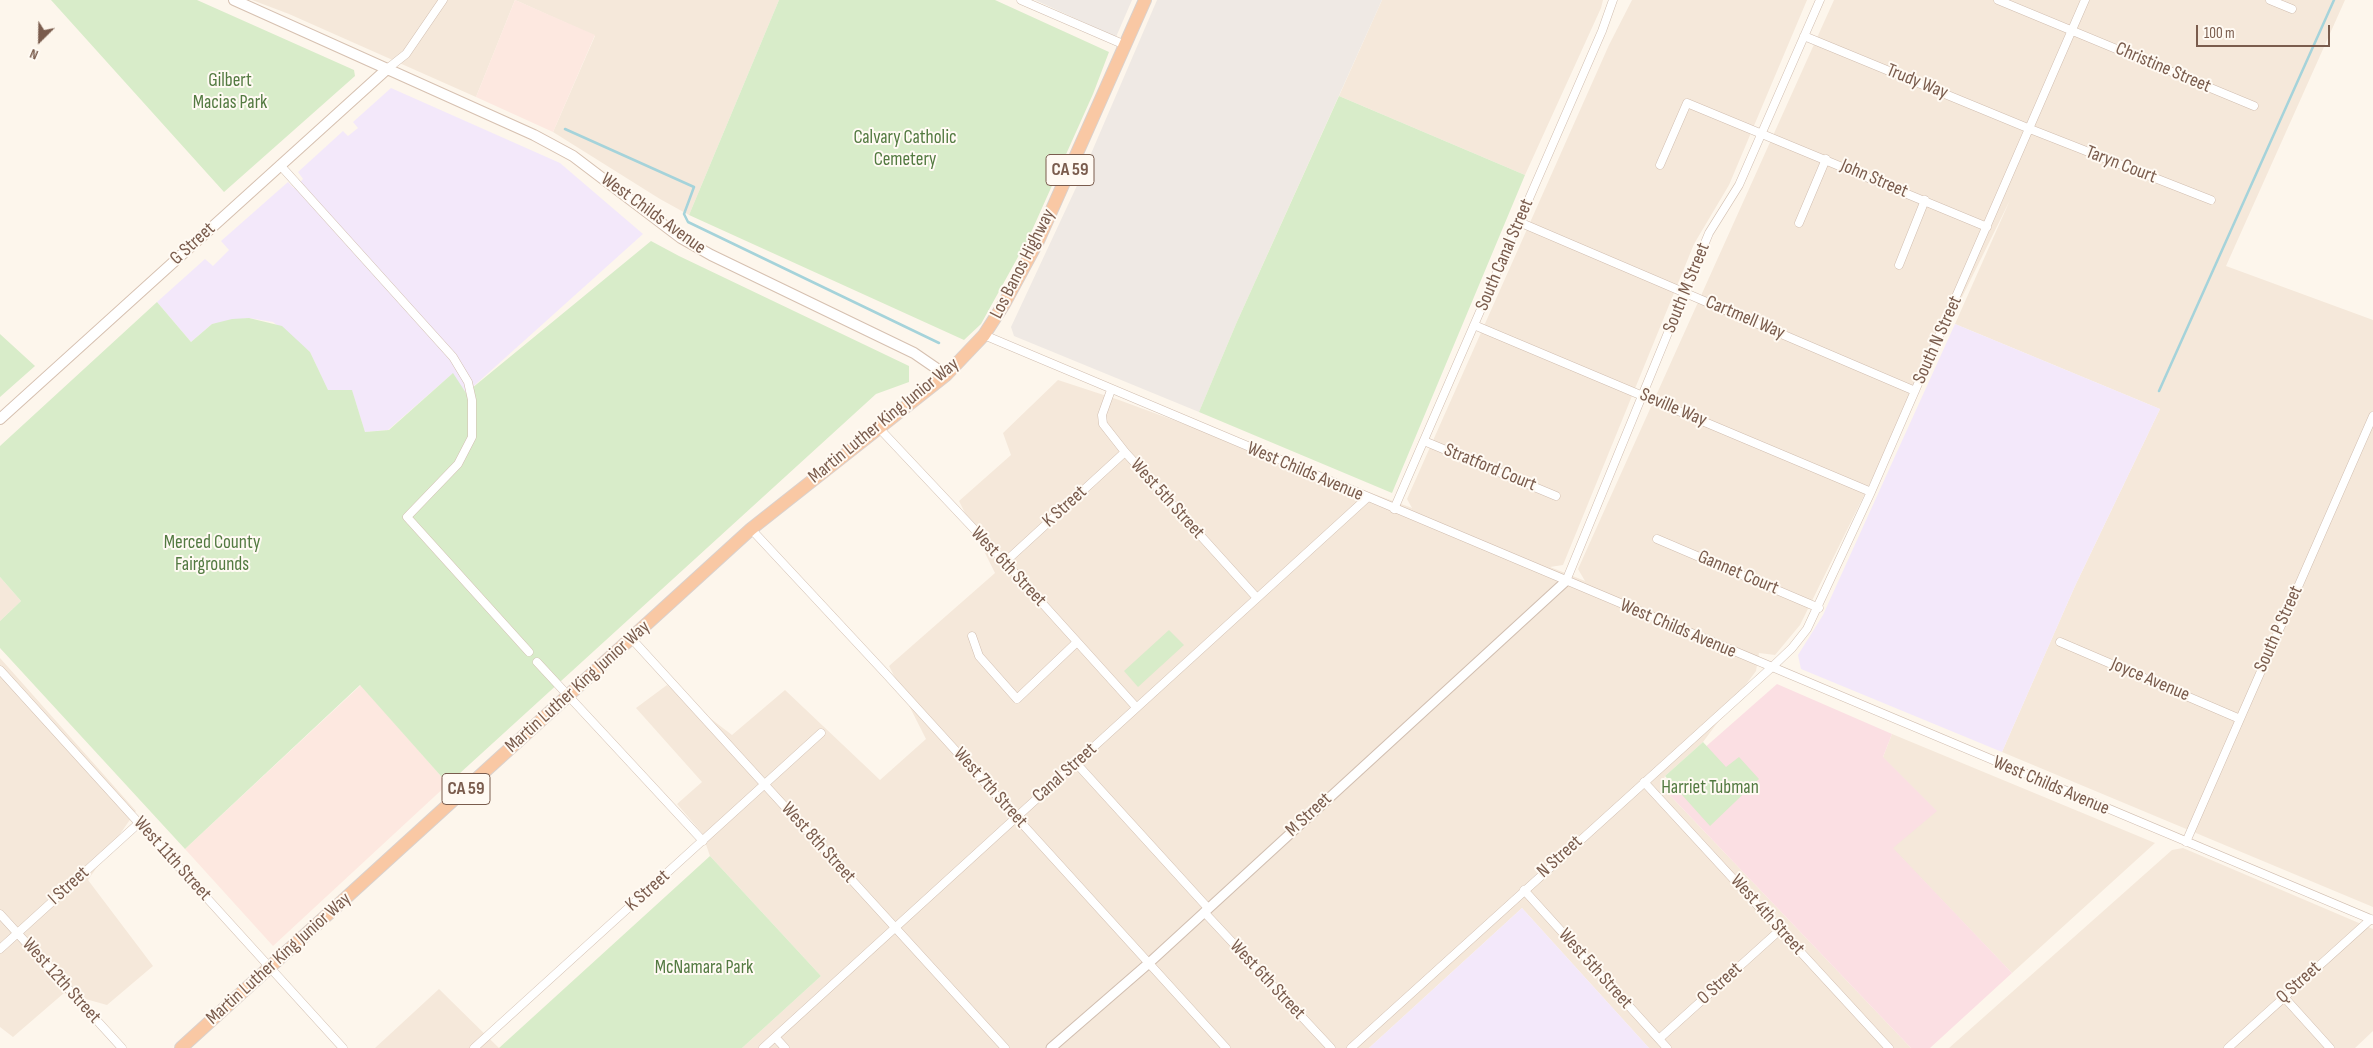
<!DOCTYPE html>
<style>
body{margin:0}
#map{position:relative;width:2373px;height:1048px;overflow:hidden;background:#fdf6ec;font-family:"Sofia Sans Condensed",sans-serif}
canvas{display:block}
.north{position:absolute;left:15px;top:15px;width:50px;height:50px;-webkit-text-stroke:4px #fffaf3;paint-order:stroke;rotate:203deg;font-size:14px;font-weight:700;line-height:20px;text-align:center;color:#7a5c4d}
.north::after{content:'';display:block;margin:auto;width:18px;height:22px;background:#7a5c4d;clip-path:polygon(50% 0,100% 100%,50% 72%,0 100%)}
.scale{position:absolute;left:2196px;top:25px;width:134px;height:22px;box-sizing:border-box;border:2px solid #7a5c4d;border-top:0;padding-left:6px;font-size:15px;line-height:18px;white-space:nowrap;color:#7a5c4d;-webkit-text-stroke:4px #fffaf3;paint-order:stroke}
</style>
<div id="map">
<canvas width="2373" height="1048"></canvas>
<div class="north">N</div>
<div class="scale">100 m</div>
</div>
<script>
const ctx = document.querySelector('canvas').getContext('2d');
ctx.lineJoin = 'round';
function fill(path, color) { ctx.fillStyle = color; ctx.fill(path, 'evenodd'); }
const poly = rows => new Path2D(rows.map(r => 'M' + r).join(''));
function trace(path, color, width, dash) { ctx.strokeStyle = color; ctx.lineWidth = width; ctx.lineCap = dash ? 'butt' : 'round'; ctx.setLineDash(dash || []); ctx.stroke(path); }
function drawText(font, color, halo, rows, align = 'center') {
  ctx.font = font + ' "Sofia Sans Condensed",sans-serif'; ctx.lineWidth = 4; ctx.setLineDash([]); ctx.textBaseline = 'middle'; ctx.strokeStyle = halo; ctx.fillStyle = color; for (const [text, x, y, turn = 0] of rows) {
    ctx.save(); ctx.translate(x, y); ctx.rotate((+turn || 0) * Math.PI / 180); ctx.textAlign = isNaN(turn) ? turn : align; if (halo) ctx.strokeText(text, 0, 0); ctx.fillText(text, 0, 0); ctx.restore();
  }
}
const residential = poly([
 [252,0,779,0,689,215,660,199,553,132,595,36,515,0,476,97,289,14],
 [1382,0,1603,0,1601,8,1525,175,1339,96],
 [1632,0,1807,0,1729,185,1694,244,1563,565,1550,567,1585,581,1578,569,1834,0,2345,0,2226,266,2373,320,2373,907,2002,752,2075,586,2160,409,1955,324,2010,200,1800,625,1775,655,1759,653,1756,671,1703,742,1665,776,1661,786,1911,1048,1649,1048,1522,908,1369,1048,742,1048,821,976,710,856,702,833,677,804,702,782,636,708,667,685,732,735,785,690,880,780,926,739,889,666,995,573,959,501,1011,455,1003,433,1058,380,1119,400,1412,508,1407,499,1609,45],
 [0,577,21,601,0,621],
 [0,658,136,811,88,880,153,966,107,1005,64,993,13,1037,0,1027],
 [1892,734,2155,843,2012,973,1892,848,1883,757],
 [2183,848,2373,929,2373,1031,2355,1048,1949,1048,2172,850],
 [439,989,499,1048,375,1048]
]);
const commercial = poly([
 [515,0,595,35,553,132,476,97],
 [361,685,448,784,273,946,185,849]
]);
const industrial = poly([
 [1035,0,1132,0,1116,37],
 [1157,0,1382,0,1236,324,1199,412,1014,336,1011,327,1081,177]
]);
const education = poly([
 [391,88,560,163,643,234,466,393,452,374,388,430,365,432,352,391,328,391,310,352,273,322,249,318,212,324,191,342,157,302,205,259,213,266,229,250,221,241,288,182,294,188,303,179,298,172,343,131,348,136,358,128,353,122],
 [1955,324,2160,409,2075,586,2002,752,1801,669,1798,655,1823,615],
 [1522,908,1649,1048,1369,1048]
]);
const medical = poly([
 [1777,684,1892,734,1883,757,1937,811,1893,848,2012,973,1930,1048,1911,1048,1661,786]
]);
const green = poly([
 [51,0,197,0,354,70,355,76,224,192],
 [779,0,995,0,1109,52,1093,94,1029,237,981,324,964,340,689,215],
 [1339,96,1525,175,1392,493,1199,412,1236,324],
 [651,241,679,256,909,366,909,382,876,394,448,784,360,685,185,849,0,648,0,621,21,601,0,577,0,446,157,302,191,342,212,324,232,319,249,318,282,326,310,352,328,390,352,390,365,432,389,430,453,373,466,393],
 [0,334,35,366,0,397],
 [1169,630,1184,645,1138,687,1124,671],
 [1703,742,1726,767,1739,757,1759,779,1710,826,1665,776],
 [710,856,821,976,742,1048,499,1048]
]);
const stream = poly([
 [565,129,694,187,684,214,688,222,939,343],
 [2159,391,2334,0]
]);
const minor = poly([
 [1021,0,1125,45],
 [1998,0,2254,106],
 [2270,0,2292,9],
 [1804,36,2030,129,2211,200],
 [387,69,406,54,443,0],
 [280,165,453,357,468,382,472,400,472,437,458,464,407,517,529,652],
 [1660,165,1687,103,1987,227],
 [1519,222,1915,391],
 [1799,223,1826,159],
 [1899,265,1925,200],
 [1474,325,1871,492],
 [984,335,2373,920],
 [1111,390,1102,415,1103,424,1125,452,1257,598],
 [878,427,1005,562,1136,707],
 [1424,441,1556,496],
 [1394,509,1602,31,1613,0],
 [751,529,886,674,1226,1048],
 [1657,539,1819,608],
 [1005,562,1125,452],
 [1566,581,1709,233,1739,185,1820,0],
 [972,636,979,656,1017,699,1077,642],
 [631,638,1005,1048],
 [2060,642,2240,719],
 [537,662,703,841],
 [0,670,343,1048],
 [1076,763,1208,908],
 [1644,782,1889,1048],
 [2186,842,2373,416],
 [1524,890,1667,1048],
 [1204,912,1331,1048],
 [0,914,122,1048],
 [0,949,139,823],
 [2284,997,2330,1048],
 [775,1037,785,1048],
 [1659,1039,1781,929],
 [474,1048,821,733],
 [763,1048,1367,498],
 [1351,1048,1771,668,1792,648,1807,629,1871,492,2085,0],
 [2228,1048,2371,919]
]);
const tertiary = poly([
 [1051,1048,1149,963,1566,581]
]);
const secondary = poly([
 [234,0,534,135,573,156,681,238,711,255,914,353,946,375],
 [0,419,387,69]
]);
const trunk = poly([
 [181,1048,751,529,946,375,984,335,1004,304,1038,241,1145,0]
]);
const shields = [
 [1070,170,48],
 [466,789,48]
];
const shieldNames = [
 ["CA 59",1070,170],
 ["CA 59",466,789]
];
const streetNames = [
 ["Christine Street",2163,68,23],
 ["Trudy Way",1917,82,22],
 ["Taryn Court",2121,165,21],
 ["John Street",1874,179,23],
 ["West Childs Avenue",653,214,36],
 ["G Street",193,244,-42],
 ["South Canal Street",1505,255,-67],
 ["Los Banos Highway",1023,264,-63],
 ["South M Street",1687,288,-68],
 ["Cartmell Way",1745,318,23],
 ["South N Street",1938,340,-66],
 ["Seville Way",1673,408,23],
 ["Martin Luther King Junior Way",884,421,-39],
 ["Stratford Court",1490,468,22],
 ["West Childs Avenue",1305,472,23],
 ["West 5th Street",1167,499,48],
 ["K Street",1065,507,-42],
 ["West 6th Street",1008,567,47],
 ["Gannet Court",1738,573,23],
 ["West Childs Avenue",1678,629,23],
 ["South P Street",2279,629,-66],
 ["Joyce Avenue",2150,680,23],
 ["Martin Luther King Junior Way",578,687,-42],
 ["Canal Street",1065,773,-42],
 ["West Childs Avenue",2051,786,23],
 ["West 7th Street",990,788,48],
 ["M Street",1309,815,-43],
 ["West 8th Street",818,843,48],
 ["N Street",1560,857,-42],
 ["West 11th Street",172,859,48],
 ["I Street",69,886,-42],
 ["K Street",648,891,-42],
 ["West 4th Street",1767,915,48],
 ["Martin Luther King Junior Way",279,959,-42],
 ["West 5th Street",1595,969,48],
 ["West 6th Street",1267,980,47],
 ["West 12th Street",61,981,48],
 ["Q Street",2299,983,-42],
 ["O Street",1720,984,-42]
];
const parkNames = [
 ["Gilbert",230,81],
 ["Macias Park",230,103],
 ["Calvary Catholic",905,138],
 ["Cemetery",905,160],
 ["Merced County",212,543],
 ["Fairgrounds",212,565],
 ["Harriet Tubman",1710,788],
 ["McNamara Park",704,968]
];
fill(residential, '#f5e8da');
fill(commercial, '#fde8e0');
fill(industrial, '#efe9e4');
fill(education, '#f3e8fa');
fill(medical, '#fbdfe3');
fill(green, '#d8ecc9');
trace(stream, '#a5d3da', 2.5);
trace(minor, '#d1beb0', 9);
trace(tertiary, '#d1beb0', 11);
trace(secondary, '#d6c0b0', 12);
trace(trunk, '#dad1cd', 14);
trace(minor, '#fff', 8);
trace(tertiary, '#fff', 9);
trace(secondary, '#fff', 10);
trace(trunk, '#f9c8a4', 12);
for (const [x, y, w] of shields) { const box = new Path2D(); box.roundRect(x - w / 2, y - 15.5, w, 31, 4); ctx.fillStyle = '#fffaf3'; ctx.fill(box); trace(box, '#7a5c4d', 1); }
drawText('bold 18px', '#7a5c4d', null, shieldNames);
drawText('19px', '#7a5c4d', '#fffaf3', streetNames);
drawText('19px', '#537a41', '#fffaf3', parkNames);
</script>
